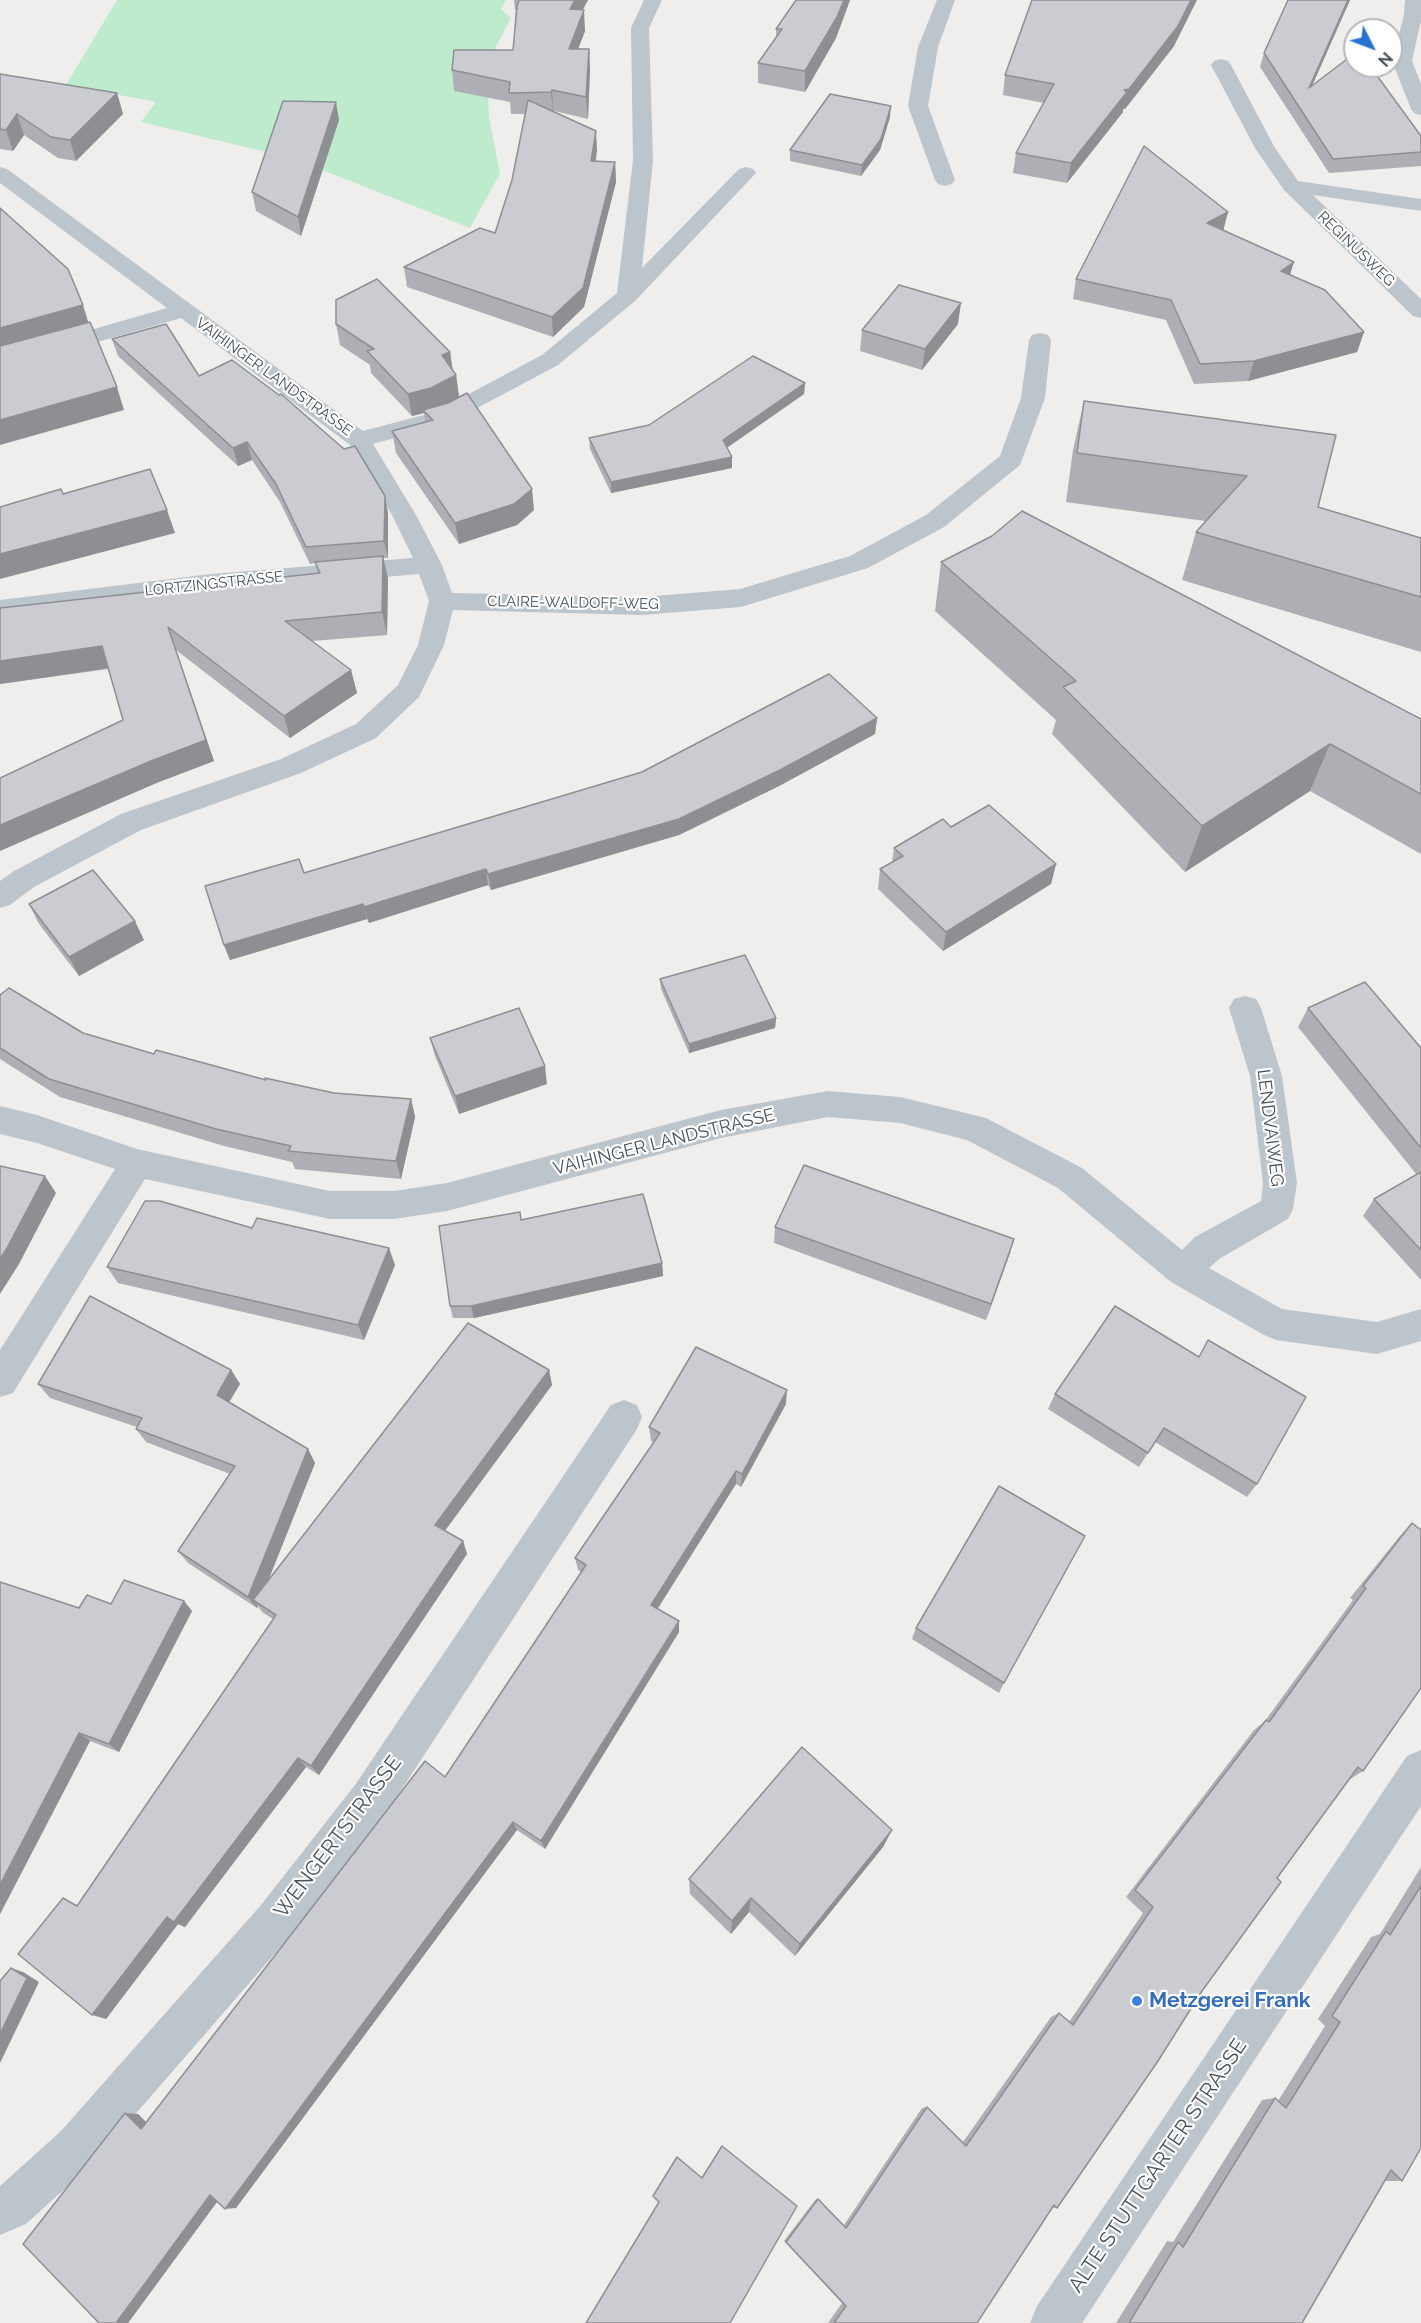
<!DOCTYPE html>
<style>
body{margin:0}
#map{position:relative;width:1421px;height:2323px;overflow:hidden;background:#f0eded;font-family:Raleway,sans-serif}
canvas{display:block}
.north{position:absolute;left:1343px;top:18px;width:60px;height:60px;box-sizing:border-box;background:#fff;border:2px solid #b5b9bd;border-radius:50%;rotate:132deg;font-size:16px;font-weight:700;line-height:24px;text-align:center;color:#475159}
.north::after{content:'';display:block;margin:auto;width:21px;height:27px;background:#2674d0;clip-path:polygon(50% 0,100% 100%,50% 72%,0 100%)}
</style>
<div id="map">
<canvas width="1421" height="2323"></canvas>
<div class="north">N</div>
</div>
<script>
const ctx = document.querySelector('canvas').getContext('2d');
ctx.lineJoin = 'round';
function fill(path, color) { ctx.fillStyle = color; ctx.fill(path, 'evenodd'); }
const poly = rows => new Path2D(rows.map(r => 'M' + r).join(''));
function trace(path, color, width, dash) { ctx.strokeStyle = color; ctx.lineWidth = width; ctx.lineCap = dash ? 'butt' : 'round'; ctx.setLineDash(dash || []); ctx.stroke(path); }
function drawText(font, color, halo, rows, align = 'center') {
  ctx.font = font + ' Raleway,sans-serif'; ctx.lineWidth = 4.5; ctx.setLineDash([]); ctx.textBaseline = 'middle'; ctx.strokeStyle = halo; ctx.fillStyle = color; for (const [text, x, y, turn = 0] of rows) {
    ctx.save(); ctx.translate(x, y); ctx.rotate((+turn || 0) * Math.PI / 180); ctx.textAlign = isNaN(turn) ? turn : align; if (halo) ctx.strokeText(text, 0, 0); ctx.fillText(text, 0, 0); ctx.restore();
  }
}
const green = poly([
 [117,0,506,0,501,9,511,18,487,64,489,117,500,174,470,228,291,158,141,122,156,102,66,85]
]);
const minor = poly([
 [644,0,662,0,649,28,653,160,642,268,739,169,746,167,753,169,756,173,636,300,558,365,451,422,373,444,416,515,442,565,452,593,642,597,740,589,850,556,926,515,1000,456,1021,398,1029,340,1032,335,1040,333,1048,335,1051,340,1045,398,1020,465,944,527,868,568,741,607,642,615,453,610,444,645,419,697,376,738,301,773,141,830,34,887,10,905,0,908,0,881,14,871,121,814,281,759,356,724,398,685,418,645,429,601,419,574,211,592,0,618,0,600,211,574,413,558,392,515,350,445,181,318,0,370,0,356,167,308,0,183,0,167,7,169,363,431,435,412,542,355,617,293,633,160,631,28,644,0],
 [937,0,955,0,938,47,928,106,955,180,952,184,945,186,938,184,935,180,908,106,918,47,937,0],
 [1405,0,1421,0,1421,21,1412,61,1421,84,1421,115,1414,113,1411,109,1392,61,1404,15,1405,0],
 [1221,59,1228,61,1231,65,1275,148,1298,181,1421,199,1421,211,1313,195,1421,299,1421,318,1413,316,1284,190,1255,148,1211,65,1214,61,1221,59],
 [1245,996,1256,999,1261,1008,1282,1076,1297,1183,1293,1209,1288,1219,1219,1259,1209,1268,1282,1309,1377,1322,1421,1309,1421,1341,1377,1354,1276,1340,1264,1335,1171,1282,1058,1188,967,1140,900,1123,828,1117,721,1138,447,1211,394,1219,330,1219,145,1179,13,1393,0,1397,0,1350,115,1169,37,1143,0,1134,0,1106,37,1115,137,1149,330,1191,394,1191,447,1183,721,1110,828,1091,900,1097,986,1118,1082,1168,1182,1250,1195,1237,1261,1201,1263,1183,1250,1076,1229,1008,1234,999,1245,996],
 [624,1400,637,1405,642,1417,637,1429,385,1815,291,1935,93,2163,26,2224,0,2235,0,2186,61,2131,261,1905,355,1785,611,1405,624,1400],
 [1421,1750,1421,1806,1082,2323,1030,2323,1037,2306,1407,1756,1421,1750]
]);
const wall = poly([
 [514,0,588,0,582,10,585,31,578,49,589,49,590,70,588,119,554,111,597,150,596,161,615,162,616,182,584,307,553,337,407,287,404,267,495,233,512,180,525,114,511,114,510,102,454,91,452,70,513,50,516,10,515,10],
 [796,0,850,0,836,38,805,92,758,83,758,63,776,37,776,29],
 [1288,0,1350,0,1312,85,1421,136,1421,166,1329,173,1260,67,1264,53],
 [1174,46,1125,109,1123,109,1123,112,1067,183,1013,173,1016,153,1044,103,1003,95,1005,75],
 [0,74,117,93,123,114,76,161,58,158,24,135,13,151,0,149],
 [890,117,880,150,861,176,790,161,790,150],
 [339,120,301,236,256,211,252,192],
 [1223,230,1290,275,1364,332,1357,352,1248,381,1194,384,1166,320,1073,299,1076,279],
 [336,324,450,352,453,371,456,375,459,397,447,403,534,510,517,525,459,544,396,453,392,431,425,422,424,413,412,416,371,373,370,365,340,345],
 [958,324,922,370,860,351,862,330],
 [112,339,199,376,385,496,388,513,388,558,383,558,388,579,387,635,312,641,351,670,357,693,290,738,176,650,214,761,159,782,123,720,108,669,0,684,318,573,315,563,310,564,280,502,252,460,238,466,118,356],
 [805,383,804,394,727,448,732,457,732,468,611,493,590,449,589,438,649,425],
 [1084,401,1318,507,1421,538,1421,652,1182,580,1196,532,1205,521,1066,502,1073,450],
 [941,562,1421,719,1421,854,1310,791,1185,872,1052,734,1056,720,935,611],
 [877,718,875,734,779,786,679,835,491,890,488,885,369,923,367,919,230,960,224,945,304,873],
 [951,827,1056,864,1051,884,943,951,878,889,880,869,892,862,894,848],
 [29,904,144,940,79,976,39,924],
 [660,979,776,1018,775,1028,689,1053,661,989],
 [0,995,83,1033,154,1054,266,1080,334,1093,411,1099,415,1117,401,1179,295,1169,292,1162,224,1146,60,1097,0,1059],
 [1308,1008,1421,1048,1421,1280,1363,1216,1374,1199,1417,1175,1298,1027],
 [430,1038,547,1084,459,1114,435,1056],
 [521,1220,662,1263,663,1276,474,1318,453,1318,450,1306],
 [775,1227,1014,1239,986,1320,774,1243],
 [252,1228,395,1265,364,1340,118,1283,107,1267],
 [1115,1306,1257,1484,1247,1497,1155,1442,1139,1467,1048,1409,1055,1394],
 [231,1370,240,1384,229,1402,308,1449,315,1463,268,1580,549,1370,552,1385,445,1531,463,1541,467,1554,319,1775,306,1767,185,1927,178,1924,106,2019,78,1905,273,1619,262,1612,258,1606,257,1608,188,1563,178,1551,230,1474,146,1442,136,1429,137,1427,50,1398,38,1384],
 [786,1404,741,1487,736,1484,658,1608,679,1632,545,1849,517,1830,236,2208,217,2202,128,2323,99,2323,138,2114,146,2122,445,1777,581,1572,578,1570,575,1558,654,1443,651,1441,649,1427],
 [1412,1523,1420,1529,1421,1528,1421,1688,1363,1771,1349,1780,1277,1878,1057,2208,1052,2208,977,2323,828,2323,842,2303,784,2241,816,2199,818,2199,844,2225,922,2108,927,2107,963,2142,1051,2017,1059,2013,1069,2022,1143,1913,1126,1897,1254,1730,1265,1721,1353,1600,1350,1598,1399,1537],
 [0,1582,79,1608,111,1604,184,1601,192,1611,119,1752,90,1741,0,1914],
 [916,1628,1004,1683,999,1693,912,1639],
 [892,1830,883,1847,795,1956,749,1912,731,1934,690,1894,689,1879],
 [1421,1867,1421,2148,1402,2181,1386,2181,1385,2180,1302,2323,1116,2323,1167,2241,1173,2242,1262,2100,1275,2098,1278,2101,1325,2026,1318,2019,1371,1937,1380,1934]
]);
const shadedWall = poly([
 [575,0,588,0,572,30,570,9],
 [844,0,850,0,836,38,805,92,805,71],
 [1191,0,1197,0,1174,46,1125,109,1123,109,1123,112,1067,183,1071,163],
 [1348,0,1350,0,1305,102,1309,88],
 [584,10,585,31,570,70,569,49],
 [589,49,590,70,588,119,586,97],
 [552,90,553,111,553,113,551,92],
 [117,93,123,114,76,161,70,140],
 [336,102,339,120,301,236,298,217],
 [891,106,890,117,880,150,861,176,862,165],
 [17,114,24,135,13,151,6,130],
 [596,131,597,150,592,181,591,161],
 [615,162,616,182,584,307,553,337,552,317],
 [1228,212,1223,232,1207,223],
 [1294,262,1288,281,1281,271],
 [961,303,958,324,922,370,925,349],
 [83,305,90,328,0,354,0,328],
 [1364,332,1357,352,1248,381,1254,361],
 [450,352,453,374,442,355],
 [456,375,459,397,434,410,423,410,424,413,412,416,408,394],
 [805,383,804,394,722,451,723,440],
 [117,387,124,410,0,445,0,420],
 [247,442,252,460,238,466,233,448],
 [732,457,732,468,611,493,611,482],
 [532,489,534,510,517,525,459,544,455,523],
 [385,496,388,513,388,558,384,541],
 [167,510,175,533,0,579,0,554],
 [383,556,388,579,387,635,382,612],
 [168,627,214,761,159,782,0,851,0,825,151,761],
 [102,646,110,668,0,684,0,661],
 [351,670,357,693,290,738,284,716],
 [877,718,875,734,779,786,679,835,491,890,488,874],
 [1330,744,1310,791,1185,872,1202,826],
 [1056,864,1051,884,943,951,946,932],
 [486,869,488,885,369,923,364,907],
 [363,904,367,919,230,960,224,945],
 [135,921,144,940,79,976,69,957],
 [776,1018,775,1028,689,1053,689,1044],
 [545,1066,547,1084,459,1114,455,1096],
 [411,1099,415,1117,401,1179,396,1161],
 [45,1176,56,1193,19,1264,0,1294,0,1259],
 [1014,1239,1009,1256,986,1320,991,1304],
 [389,1248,395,1265,364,1340,358,1325],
 [662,1263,663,1276,474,1318,471,1306],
 [231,1370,240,1384,225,1409,217,1395],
 [549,1370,552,1385,440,1537,435,1525],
 [787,1390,786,1404,741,1487,742,1474],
 [308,1449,315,1463,259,1604,253,1600,258,1606,257,1608,248,1597],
 [736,1471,736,1484,653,1616,651,1605],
 [463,1541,467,1554,319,1775,311,1766],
 [184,1601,192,1611,119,1752,109,1744],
 [679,1621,679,1632,545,1849,541,1841],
 [79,1733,90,1741,0,1914,0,1885],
 [298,1758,306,1767,185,1927,178,1924,106,2019,92,2015,167,1917],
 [513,1822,517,1830,236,2208,225,2209],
 [892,1830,883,1847,795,1956,800,1944],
 [751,1898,749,1912,731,1934,732,1921],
 [11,1968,23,1972,39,1982,0,2063,0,2034],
 [125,2113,138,2114,154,2130,141,2129],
 [210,2195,222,2195,128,2323,116,2323]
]);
const building = poly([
 [519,0,575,0,570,9,584,10,569,49,589,49,586,97,552,90,551,92,509,93,510,82,452,70,454,50,513,50,517,6,519,0],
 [796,0,844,0,837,17,805,71,758,63,782,29,776,29,796,0],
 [1032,0,1191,0,1178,26,1129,89,1124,90,1127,92,1071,163,1016,153,1054,84,1005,75,1032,0],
 [1288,0,1348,0,1309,88,1355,53,1355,66,1370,66,1421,136,1421,152,1333,159,1264,53,1288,0],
 [0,74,117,93,70,140,51,137,17,114,6,130,0,129,0,74],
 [830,94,891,106,881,139,862,165,790,150,830,94],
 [528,100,596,131,591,161,615,162,583,288,552,317,404,267,480,228,495,233,512,180,528,100],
 [283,101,336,102,298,217,252,192,283,101],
 [1144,146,1228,212,1207,223,1294,262,1281,271,1325,290,1364,332,1254,361,1200,364,1171,300,1076,279,1144,146],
 [0,208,68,269,83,305,0,328,0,208],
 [377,279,450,352,442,355,456,375,431,388,408,394,367,351,374,349,336,324,336,300,377,279],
 [899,285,961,303,925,349,862,330,899,285],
 [90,322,117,387,0,420,0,346,90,322],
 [166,324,199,376,232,360,279,395,281,394,344,449,355,446,385,496,384,541,306,547,276,484,247,442,233,448,112,339,166,324],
 [753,356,805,383,723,440,732,457,611,482,589,438,649,425,753,356],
 [467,393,532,489,514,504,455,523,392,431,433,420,423,410,448,403,467,393],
 [1084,401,1336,435,1318,507,1421,538,1421,597,1196,532,1247,476,1077,453,1084,401],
 [150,469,167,510,0,554,0,507,61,489,63,494,150,469],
 [1022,511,1421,719,1421,794,1330,744,1202,826,1063,687,1076,681,941,562,992,536,1022,511],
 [383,556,382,612,285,621,351,670,284,716,168,627,206,740,151,761,0,825,0,778,123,720,102,646,0,661,0,608,320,573,315,562,383,556],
 [829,674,877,718,780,770,679,819,488,874,486,869,364,907,363,904,224,945,205,886,299,859,304,873,642,772,829,674],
 [989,805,1056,864,946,932,880,869,903,856,894,848,943,819,951,827,989,805],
 [93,870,135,921,69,957,29,904,93,870],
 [745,955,776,1018,689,1044,660,979,745,955],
 [1365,982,1421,1048,1421,1148,1308,1008,1365,982],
 [9,988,83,1033,154,1054,156,1050,266,1080,265,1078,334,1093,411,1099,396,1161,288,1151,291,1146,216,1129,49,1079,0,1048,0,995,9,988],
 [519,1008,545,1066,455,1096,430,1038,519,1008],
 [804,1165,1014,1239,991,1304,775,1227,804,1165],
 [0,1166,45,1176,7,1248,0,1259,0,1166],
 [1421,1172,1421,1250,1374,1199,1421,1172],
 [643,1194,662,1263,471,1306,450,1306,439,1226,520,1212,521,1220,643,1194],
 [145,1201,160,1201,252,1228,257,1218,389,1248,358,1325,107,1267,145,1201],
 [90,1296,231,1370,217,1395,308,1449,248,1597,178,1551,235,1466,136,1429,142,1418,38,1384,90,1296],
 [1115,1306,1199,1357,1208,1340,1306,1397,1257,1484,1164,1428,1148,1453,1055,1394,1115,1306],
 [468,1323,549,1370,435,1525,463,1541,311,1766,298,1758,174,1922,167,1917,92,2015,18,1954,63,1898,77,1906,276,1615,253,1600,468,1323],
 [696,1347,787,1390,742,1474,736,1471,651,1605,679,1621,541,1841,513,1822,225,2209,210,2195,116,2323,99,2323,23,2244,125,2113,141,2129,425,1761,445,1777,586,1565,575,1558,660,1433,649,1427,696,1347],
 [999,1486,1085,1536,1004,1683,916,1628,999,1486],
 [1412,1523,1421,1530,1421,1688,1363,1771,1358,1767,1277,1878,1281,1882,1202,1991,1158,2061,1057,2208,1054,2205,977,2323,834,2323,846,2306,786,2242,818,2199,846,2228,927,2107,966,2146,1059,2013,1073,2025,1153,1907,1135,1890,1266,1720,1269,1722,1366,1588,1363,1586,1412,1523],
 [124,1580,184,1601,109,1744,79,1733,0,1885,0,1582,79,1608,87,1595,111,1604,124,1580],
 [802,1747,892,1830,800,1944,751,1898,732,1921,689,1879,802,1747],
 [1421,1886,1421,2148,1402,2181,1391,2170,1302,2323,1129,2323,1178,2242,1183,2247,1275,2098,1286,2108,1340,2022,1332,2016,1386,1931,1390,1935,1421,1886],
 [11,1968,27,1978,0,2034,0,1981,11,1968],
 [722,2146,797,2206,730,2323,586,2323,659,2202,653,2196,677,2157,702,2178,722,2146]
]);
const markers = [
 [1137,2001,6,"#3f7fe0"]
];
const farStreetnames = [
 ["REGINUSWEG",1356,249,44],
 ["VAIHINGER LANDSTRASSE",274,377,36],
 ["LORTZINGSTRASSE",214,584,-6],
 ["CLAIRE-WALDOFF-WEG",573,603,1]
];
const streetNames = [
 ["LENDVAIWEG",1270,1128,83],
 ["VAIHINGER LANDSTRASSE",664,1142,-14]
];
const nearStreetnames = [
 ["WENGERTSTRASSE",338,1837,-53],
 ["ALTE STUTTGARTER STRASSE",1158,2166,-56]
];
const nearShopnames = [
 ["Metzgerei Frank",1149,2001]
];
fill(green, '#beebce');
fill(minor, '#bcc5cb');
fill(wall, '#aeafb4');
fill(shadedWall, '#8d8f92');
fill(building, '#caccd1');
trace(building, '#8d8f92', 1.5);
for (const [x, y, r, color] of markers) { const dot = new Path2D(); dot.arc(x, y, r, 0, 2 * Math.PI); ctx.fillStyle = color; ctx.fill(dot); trace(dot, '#fff', 2); }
drawText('15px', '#475159', '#fff', farStreetnames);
drawText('18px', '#475159', '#fff', streetNames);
drawText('21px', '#475159', '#fff', nearStreetnames);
drawText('bold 21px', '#366cbe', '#fff', nearShopnames, 'left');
</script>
